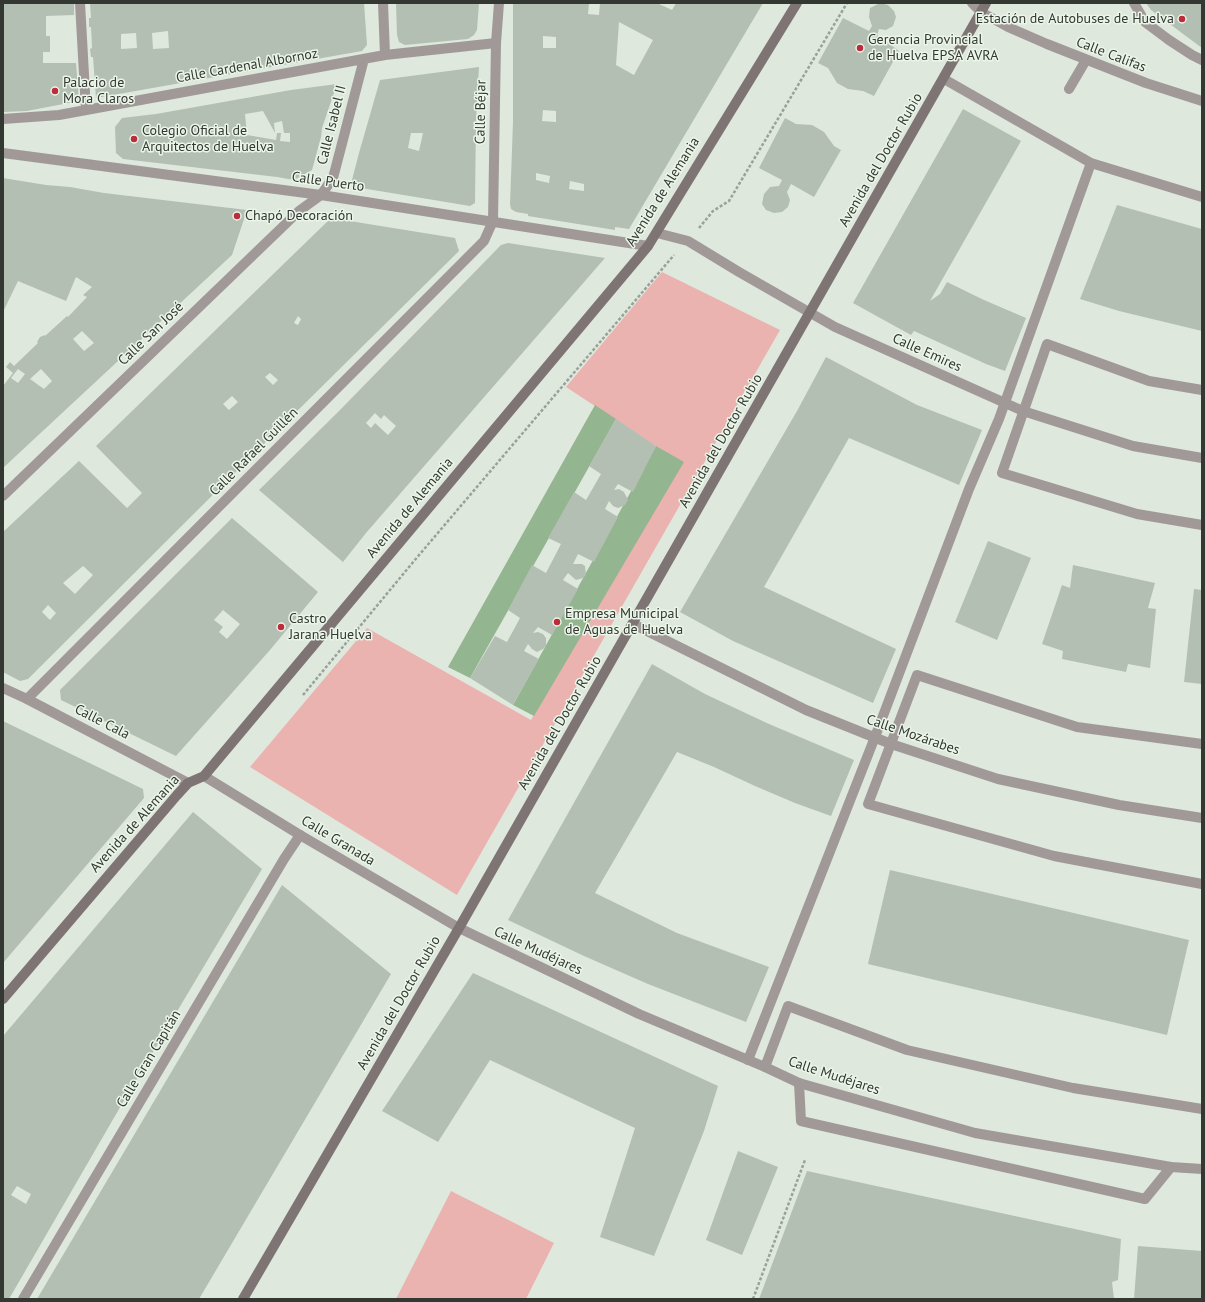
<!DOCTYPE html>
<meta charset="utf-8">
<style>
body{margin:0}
#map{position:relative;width:1205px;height:1302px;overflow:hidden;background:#dee8dc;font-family:"PT Sans",sans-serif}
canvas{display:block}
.frame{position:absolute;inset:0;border:4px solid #343833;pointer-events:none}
</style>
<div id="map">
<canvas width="1205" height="1302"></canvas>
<div class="frame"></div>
</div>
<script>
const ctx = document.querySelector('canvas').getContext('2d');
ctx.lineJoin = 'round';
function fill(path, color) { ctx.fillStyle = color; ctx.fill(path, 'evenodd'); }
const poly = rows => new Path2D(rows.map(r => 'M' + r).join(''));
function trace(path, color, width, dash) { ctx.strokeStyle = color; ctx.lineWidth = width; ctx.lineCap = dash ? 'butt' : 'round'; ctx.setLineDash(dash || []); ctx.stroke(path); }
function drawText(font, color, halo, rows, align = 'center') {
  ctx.font = font + ' "PT Sans",sans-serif'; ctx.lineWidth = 3; ctx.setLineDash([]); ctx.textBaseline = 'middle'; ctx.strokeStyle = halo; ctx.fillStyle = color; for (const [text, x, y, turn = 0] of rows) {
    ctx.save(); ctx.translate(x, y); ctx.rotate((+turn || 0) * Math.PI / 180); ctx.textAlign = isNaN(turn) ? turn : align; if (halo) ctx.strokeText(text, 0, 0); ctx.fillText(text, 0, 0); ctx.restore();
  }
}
const green = poly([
 [662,272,780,330,457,895,250,767,367,628,531,720,677,460,566,387],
 [451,1191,554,1243,526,1299,396,1299]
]);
const water = poly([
 [595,405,616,419,470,678,448,667],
 [656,446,684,462,534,716,513,705]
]);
const building = poly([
 [3,3,74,3,74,15,46,16,46,36,50,36,50,52,43,52,43,63,76,63,79,101,27,111,3,112],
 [90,3,364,3,367,45,362,51,96,98,93,57,91,57,90,49,92,48,91,27,89,27,89,18,91,18],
 [168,31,169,48,153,49,152,33],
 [136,33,137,48,121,49,121,34],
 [396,3,479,3,477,30,474,35,468,39,405,45,399,42,397,35],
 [513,3,589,3,588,14,599,15,600,3,657,3,672,10,676,3,763,3,629,229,615,227,615,230,528,216,528,214,516,212,511,209,510,204,513,122],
 [619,22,653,40,634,75,616,65],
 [543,36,556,37,556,48,543,48],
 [543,110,556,111,556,122,542,121],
 [536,173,550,176,549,183,536,180],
 [570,181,584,184,584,191,569,189],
 [880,3,888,5,894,11,896,17,893,26,886,30,879,29,877,35,899,51,874,96,863,91,848,89,837,83,828,68,818,63,843,18,869,31,872,26,869,17,870,8],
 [1146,3,1202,3,1202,48,1151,10],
 [479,67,476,118,475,203,470,206,355,187,353,186,352,180,359,153,380,80],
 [411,133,423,133,419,151,408,148],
 [337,84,322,128,321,137,312,170,294,180,277,177,123,159,116,153,115,127,122,118,156,114,291,90],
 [263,111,275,133,274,123,282,121,284,133,290,133,290,142,280,141,281,133,277,133,276,140,247,135,245,114],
 [963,109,1021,141,930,301,940,294,947,282,984,300,1026,318,1005,371,986,364,914,331,911,335,853,303],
 [785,118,796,124,812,125,824,132,834,146,841,150,814,197,791,184,787,192,790,200,788,207,782,212,774,213,766,210,762,204,764,194,770,187,779,186,782,180,759,168],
 [3,178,46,185,70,187,104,193,247,210,232,255,3,468,3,386,13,373,6,367,10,362,14,366,38,343,37,342,40,337,45,335,45,336,67,316,68,317,87,297,83,295,92,287,76,277,66,301,18,281,3,312],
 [82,331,94,343,84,351,73,339],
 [18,369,25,374,18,383,11,378],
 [41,369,52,381,44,389,30,379],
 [1117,205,1202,229,1202,331,1119,311,1080,299],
 [331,218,455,238,459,251,285,423,28,679,20,681,3,672,3,532,79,461,127,508,142,493,96,446],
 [298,316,301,319,298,325,294,323],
 [270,373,278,380,273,385,265,377],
 [232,396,238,402,229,410,223,404],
 [83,566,93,575,75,594,63,583],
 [48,605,56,613,50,620,42,612],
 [508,243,605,258,366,533,343,562,259,490,340,410,501,245],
 [375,413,381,419,384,415,396,426,388,435,375,423,371,428,366,423],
 [826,357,917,405,982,430,959,485,849,438,764,587,896,649,873,703,733,641,680,612,797,411],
 [616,419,656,446,633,492,618,484,614,490,619,489,624,492,628,500,625,505,618,508,613,506,609,501,605,509,618,517,594,562,578,554,573,564,582,564,585,566,586,575,583,578,576,580,568,573,563,580,578,589,552,635,538,627,533,633,538,632,543,634,546,638,546,646,543,649,537,652,532,649,528,644,524,651,539,659,513,705,470,678,495,636,507,642,520,618,508,610,532,565,546,573,561,544,548,538,574,492,586,500,601,474,589,466],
 [232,518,318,592,270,650,176,756,61,700,60,690],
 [223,610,240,624,227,639,219,632,223,627,214,620],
 [988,541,1031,558,997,640,955,622],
 [1073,565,1155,583,1148,608,1156,609,1150,668,1128,664,1126,672,1062,659,1063,651,1042,644,1062,585,1070,588],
 [1194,589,1202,590,1202,684,1184,682],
 [652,664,705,694,769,724,854,760,831,816,795,803,755,786,714,767,677,752,595,893,677,933,769,967,746,1022,648,984,584,956,508,920],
 [3,721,143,789,144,798,3,963],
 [193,812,262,869,126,1097,9,1299,3,1299,3,1036],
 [17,1186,31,1194,26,1204,11,1195],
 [890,870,1189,940,1167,1035,868,964],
 [282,885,391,974,199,1299,37,1299],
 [473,973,718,1086,704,1131,654,1256,600,1237,635,1128,490,1060,438,1142,382,1111],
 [738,1151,778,1167,742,1255,706,1240],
 [807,1171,1121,1239,1118,1280,1112,1282,1114,1299,759,1299],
 [1138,1246,1202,1251,1202,1299,1134,1299]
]);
const path = poly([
 [699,228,713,211,729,201,847,3],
 [303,695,414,561,674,255],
 [753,1299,805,1160]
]);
const service = poly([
 [1134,3,1145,22,1169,40,1192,55,1202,60],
 [1069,89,1086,60],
 [1202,390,1149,381,1047,344,1002,473,1137,514,1202,525],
 [1202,744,1077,727,917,675,868,804,1054,856,1202,884],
 [765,1067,788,1006,907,1050,1073,1088,1202,1109],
 [799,1083,801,1121,1145,1199,1171,1167]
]);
const pedestrian = poly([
 [80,3,86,110],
 [383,3,385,55],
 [3,119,59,115,385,55,496,43],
 [1091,163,1202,197],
 [321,195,333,178,364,59],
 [748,1060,875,737,969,489,999,419,1091,163,944,79]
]);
const minor = poly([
 [972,3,981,12,1008,27,1047,44,1146,83,1202,101],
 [657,233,688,241,739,272,835,327,1023,411,1133,446,1202,458],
 [633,624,806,710,891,744,998,779,1119,805,1202,818],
 [27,699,484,241,493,221,496,43,499,3],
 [459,928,639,1014,765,1067,799,1083,975,1133,1171,1167,1202,1169],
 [23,1299,284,859,300,835]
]);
const tertiary = poly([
 [3,153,321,195,648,246],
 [3,496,299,211,321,195],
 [3,688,27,699,188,783],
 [204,776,300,835,459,928]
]);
const secondary = poly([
 [3,999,177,795,188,783,204,776,648,246,797,3],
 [243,1299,459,928,986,3]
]);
const markers = [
 [1182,19,4,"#bc2c3a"],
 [860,48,4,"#bc2c3a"],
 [55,91,4,"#bc2c3a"],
 [134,139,4,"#bc2c3a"],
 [237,216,4,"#bc2c3a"],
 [557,622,4,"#bc2c3a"],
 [281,627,4,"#bc2c3a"]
];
const poiNames = [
 ["Estación de Autobuses de Huelva",1174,19,"right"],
 ["Gerencia Provincial",868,40],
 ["de Huelva EPSA AVRA",868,56],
 ["Palacio de",63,83],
 ["Mora Claros",63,99],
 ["Colegio Oficial de",142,131],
 ["Arquitectos de Huelva",142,147],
 ["Chapó Decoración",245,216],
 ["Empresa Municipal",565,614],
 ["de Aguas de Huelva",565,630],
 ["Castro",289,619],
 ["Jarana Huelva",289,635]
];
const streetNames = [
 ["Calle Califas",1111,55,21],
 ["Calle Cardenal Albornoz",247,66,-10],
 ["Calle Béjar",481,112,-89],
 ["Calle Isabel II",332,125,-76],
 ["Avenida del Doctor Rubio",881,160,-60],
 ["Calle Puerto",328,182,8],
 ["Avenida de Alemania",663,192,-58],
 ["Calle San José",151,334,-44],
 ["Calle Emires",927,353,24],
 ["Avenida del Doctor Rubio",721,441,-60],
 ["Calle Rafael Guillén",254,452,-45],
 ["Avenida de Alemania",410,508,-50],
 ["Calle Cala",102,722,27],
 ["Avenida del Doctor Rubio",560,723,-60],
 ["Calle Mozárabes",913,735,19],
 ["Avenida de Alemania",135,824,-48],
 ["Calle Granada",338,841,31],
 ["Calle Mudéjares",538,951,25],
 ["Avenida del Doctor Rubio",399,1003,-60],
 ["Calle Gran Capitán",149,1059,-59],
 ["Calle Mudéjares",834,1076,18]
];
fill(green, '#ebb3b0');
fill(water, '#93b58f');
fill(building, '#b4bfb3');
trace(path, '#99a198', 2.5, [3, 2]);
trace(service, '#a09998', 10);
trace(pedestrian, '#a09998', 10);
trace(minor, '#a09998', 10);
trace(tertiary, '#a09998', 10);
trace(secondary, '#7f7474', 10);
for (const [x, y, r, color] of markers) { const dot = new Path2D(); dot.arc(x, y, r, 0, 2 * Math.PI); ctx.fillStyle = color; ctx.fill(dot); trace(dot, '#ebf6e9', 1.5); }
drawText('14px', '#343833', '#ebf6e9', poiNames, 'left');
drawText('14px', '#343833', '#ebf6e9', streetNames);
</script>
